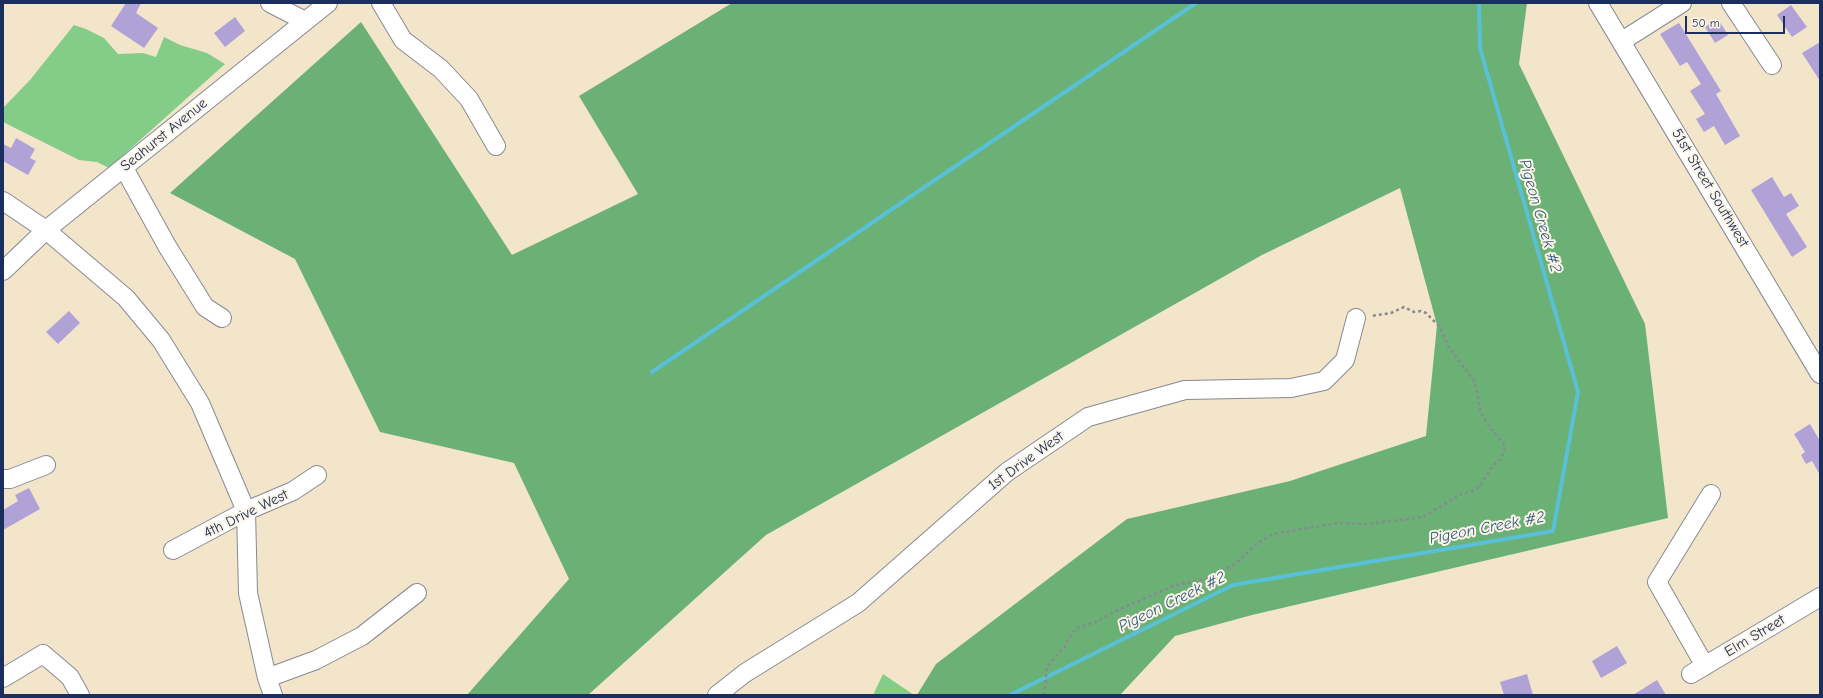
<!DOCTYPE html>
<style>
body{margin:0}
#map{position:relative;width:1823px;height:698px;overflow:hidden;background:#f3e5c9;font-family:"Comic Neue",sans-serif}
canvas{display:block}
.frame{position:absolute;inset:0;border:4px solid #1b2f5e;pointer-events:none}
.scale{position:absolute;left:1685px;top:16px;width:100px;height:18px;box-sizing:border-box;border:2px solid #1b2f5e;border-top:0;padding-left:5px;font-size:12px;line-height:14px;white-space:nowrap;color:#1b2f5e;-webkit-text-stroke:3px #fcf5e5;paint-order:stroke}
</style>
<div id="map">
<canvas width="1823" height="698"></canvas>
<div class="frame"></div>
<div class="scale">50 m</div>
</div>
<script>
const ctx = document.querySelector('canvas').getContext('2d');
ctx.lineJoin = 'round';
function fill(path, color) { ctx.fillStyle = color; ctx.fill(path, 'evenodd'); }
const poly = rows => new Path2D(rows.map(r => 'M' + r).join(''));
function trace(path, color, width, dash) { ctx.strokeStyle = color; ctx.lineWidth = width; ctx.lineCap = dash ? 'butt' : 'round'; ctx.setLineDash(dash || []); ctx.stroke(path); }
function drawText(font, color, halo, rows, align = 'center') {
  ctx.font = font + ' "Comic Neue",sans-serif'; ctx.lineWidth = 4; ctx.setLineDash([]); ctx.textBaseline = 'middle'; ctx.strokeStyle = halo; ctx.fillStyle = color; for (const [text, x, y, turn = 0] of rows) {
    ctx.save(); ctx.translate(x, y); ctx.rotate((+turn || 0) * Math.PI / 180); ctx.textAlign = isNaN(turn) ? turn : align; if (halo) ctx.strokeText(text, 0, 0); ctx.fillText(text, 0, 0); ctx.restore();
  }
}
const green = poly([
 [74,25,86,29,104,38,118,54,143,53,156,57,164,37,180,45,207,53,225,64,109,168,97,162,79,160,3,122,3,108,30,80],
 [883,674,914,695,873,695]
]);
const forest = poly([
 [732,3,1527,3,1519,64,1645,324,1668,518,1252,615,1175,636,1120,695,917,695,936,664,1127,519,1290,481,1426,436,1437,325,1400,188,1262,255,766,535,588,695,467,695,569,579,514,463,380,432,295,259,170,193,361,22,512,255,638,194,579,96]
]);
const stream = poly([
 [652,372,1196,3],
 [1010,695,1233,585,1553,531,1578,392,1480,48,1479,3]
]);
const building = poly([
 [126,3,141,3,136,13,158,28,144,48,111,26],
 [1791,5,1807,27,1792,37,1777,15],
 [235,17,245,31,225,47,214,33],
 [1718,19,1728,35,1715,43,1705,27],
 [1679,23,1721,91,1716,94,1740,136,1725,145,1714,126,1704,132,1696,119,1705,114,1690,91,1701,84,1687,62,1680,66,1660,34],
 [1820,42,1820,81,1802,53],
 [16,138,35,149,30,158,36,161,28,175,3,161,3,144,11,148],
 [1772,177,1784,197,1791,193,1799,206,1786,214,1807,247,1792,257,1751,190],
 [69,311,80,323,58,344,46,332],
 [1810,424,1820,441,1820,475,1812,461,1806,464,1801,455,1805,452,1794,434],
 [29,488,40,509,3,530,3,510,18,501,15,495],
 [1617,646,1627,663,1601,678,1592,661],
 [1527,674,1533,695,1504,695,1500,682],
 [1657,680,1666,695,1633,695]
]);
const path = poly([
 [1044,695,1047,666,1065,646,1068,639,1077,628,1098,621,1118,610,1173,586,1210,578,1236,563,1255,545,1269,536,1278,533,1338,523,1368,524,1423,517,1461,494,1472,491,1480,486,1491,468,1502,457,1505,445,1491,429,1481,413,1475,382,1448,346,1440,327,1426,313,1421,311,1414,312,1404,307,1391,313,1371,316]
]);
const minor = poly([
 [270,3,305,21],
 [381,3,403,40,441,69,469,99,496,146],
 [1598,3,1820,374],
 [1731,3,1772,65],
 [1622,41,1682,3],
 [124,168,167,246,205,307,222,318],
 [3,201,46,230,126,298,161,340,200,403,246,511,248,593,267,678,273,695],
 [3,271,46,230,328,3],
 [3,479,10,479,46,465],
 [173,550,246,511,293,491,317,475],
 [1705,666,1657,582,1711,494],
 [1691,674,1820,597],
 [3,678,43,654,70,677,80,695],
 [267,678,316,660,362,636,417,593],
 [717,695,745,673,858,603,1007,472,1088,417,1185,390,1291,388,1324,381,1345,360,1356,318]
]);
const streetNames = [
 ["Seahurst Avenue",164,135,-39],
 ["51st Street Southwest",1710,188,59],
 ["1st Drive West",1026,461,-36],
 ["4th Drive West",246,514,-26],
 ["Elm Street",1755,636,-31]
];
const waterNames = [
 ["Pigeon Creek #2",1540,216,74],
 ["Pigeon Creek #2",1487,528,-11],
 ["Pigeon Creek #2",1172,602,-26]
];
fill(green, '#84cd89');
fill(forest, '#6bb075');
trace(stream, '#59c1d7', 4);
fill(building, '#b0a2d6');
trace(minor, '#878a94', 20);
trace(path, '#878a94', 2.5, [3, 3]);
trace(minor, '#fff', 18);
drawText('15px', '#1b2f5e', '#fcf5e5', streetNames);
drawText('italic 16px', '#2e5b82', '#fcf5e5', waterNames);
</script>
